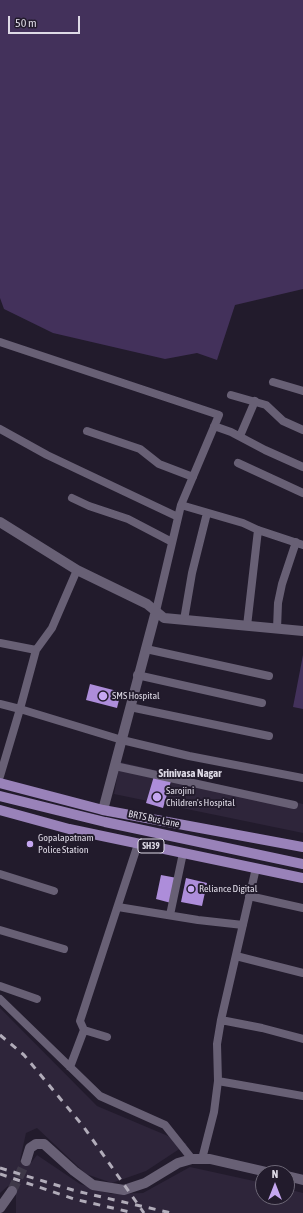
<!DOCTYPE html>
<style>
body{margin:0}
#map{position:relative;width:303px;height:1213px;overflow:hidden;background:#221b2c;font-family:"Asap Condensed",sans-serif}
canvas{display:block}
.north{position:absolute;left:255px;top:1165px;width:40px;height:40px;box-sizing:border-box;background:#221b2c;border:1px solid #6d6776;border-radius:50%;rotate:0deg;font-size:11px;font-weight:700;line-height:16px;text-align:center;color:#dedae6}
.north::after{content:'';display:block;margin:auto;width:14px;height:18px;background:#c5a7f1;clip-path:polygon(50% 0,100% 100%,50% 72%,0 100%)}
.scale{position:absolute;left:8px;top:16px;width:72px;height:18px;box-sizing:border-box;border:2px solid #dedae6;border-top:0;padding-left:5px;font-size:12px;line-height:14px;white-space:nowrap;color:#dedae6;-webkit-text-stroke:3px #221b2c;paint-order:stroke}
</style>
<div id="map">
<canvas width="303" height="1213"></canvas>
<div class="north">N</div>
<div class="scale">50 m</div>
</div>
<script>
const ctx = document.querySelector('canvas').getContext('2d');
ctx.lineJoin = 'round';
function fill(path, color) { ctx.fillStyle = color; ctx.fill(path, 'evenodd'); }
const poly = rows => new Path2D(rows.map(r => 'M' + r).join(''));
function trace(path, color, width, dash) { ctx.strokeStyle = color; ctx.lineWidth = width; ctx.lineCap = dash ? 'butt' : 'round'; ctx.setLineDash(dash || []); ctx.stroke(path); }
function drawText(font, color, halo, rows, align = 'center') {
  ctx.font = font + ' "Asap Condensed",sans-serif'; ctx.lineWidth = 4; ctx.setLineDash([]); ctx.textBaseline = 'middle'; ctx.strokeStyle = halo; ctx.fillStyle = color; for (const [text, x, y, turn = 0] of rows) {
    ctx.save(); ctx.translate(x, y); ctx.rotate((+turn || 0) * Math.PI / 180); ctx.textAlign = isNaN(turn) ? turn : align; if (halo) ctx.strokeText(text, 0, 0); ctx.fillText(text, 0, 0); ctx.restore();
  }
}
const built = poly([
 [120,762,303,804,303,833,114,794],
 [0,1008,97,1106,187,1144,146,1171,112,1183,86,1174,37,1128,26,1133,20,1160,30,1164,37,1155,80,1184,111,1194,143,1193,190,1167,263,1183,263,1197,287,1197,287,1189,303,1193,303,1213,16,1213,16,1192,8,1186,0,1193]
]);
const green = poly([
 [0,0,303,0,303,289,235,305,217,360,197,353,165,359,53,333,4,309,0,298],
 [303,655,303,709,293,707]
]);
const building = poly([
 [90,684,121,692,117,708,86,700],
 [154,776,171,781,163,808,146,803],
 [161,875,177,878,171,903,156,899],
 [186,878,207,883,202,906,181,902]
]);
const tertiaryTunnel = poly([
 [12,1191,26,1161]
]);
const minor = poly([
 [0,342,219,415,181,505,156,611],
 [273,382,303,391],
 [231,395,266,405,283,421,303,430],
 [214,426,231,432,265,450,303,467],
 [0,429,47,455,178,517],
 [87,431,140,449,159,464,193,477],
 [240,436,255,401],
 [238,463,303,493],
 [72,498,89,506,128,519,172,542],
 [181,505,243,523,258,530,303,545],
 [184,620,192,573,207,513],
 [247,626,258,530],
 [277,629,278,603,282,584,296,542],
 [0,643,36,650,52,628,77,570],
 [146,649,269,676],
 [36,650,20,709,122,740,189,756,303,778],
 [137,675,262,703],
 [0,704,20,709,0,776],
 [130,707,269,736],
 [115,766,294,805],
 [0,874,54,891],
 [249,896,303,908],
 [118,907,198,920,243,925],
 [170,915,183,853],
 [0,930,64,949],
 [236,956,303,973],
 [0,986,37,999],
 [0,999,100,1096,165,1125,192,1159],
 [221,1020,262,1028,303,1039],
 [107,1037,84,1030,80,1021,138,844],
 [70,1067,84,1030],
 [218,1081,303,1096],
 [202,1159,214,1112,218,1081,217,1044,221,1020,256,868]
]);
const tertiary = poly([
 [0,522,77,570,147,604,164,618,303,631],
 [103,810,156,611],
 [26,1161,30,1148,36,1144,44,1144,74,1171,93,1185,124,1190,145,1183,178,1163,192,1159,210,1159,271,1173],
 [287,1176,303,1180],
 [0,1208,12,1191]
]);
const primary = poly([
 [0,783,103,810,303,847],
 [0,796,105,822,303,864],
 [0,810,69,829,303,878]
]);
const rail = poly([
 [0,1035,24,1055,83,1126,144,1213],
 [0,1168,76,1191,171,1213],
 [0,1174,74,1199,134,1213]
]);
const markers = [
 [103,696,5,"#c5a7f1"],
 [157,797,5,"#c5a7f1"],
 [30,844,4,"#c5a7f1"],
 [191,889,4,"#c5a7f1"]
];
const shields = [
 [151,846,26]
];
const shieldNames = [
 ["SH39",151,846]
];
const poiNames = [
 ["SMS Hospital",112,696],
 ["Sarojini",166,791],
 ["Children's Hospital",166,803],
 ["Gopalapatnam",38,838],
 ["Police Station",38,850],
 ["Reliance Digital",199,889]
];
const streetNames = [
 ["BRTS Bus Lane",154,819,12]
];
const neighbourhoodNames = [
 ["Srinivasa Nagar",190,774]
];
fill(built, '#2e253a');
fill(green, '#43315b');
fill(building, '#ad8dda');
trace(tertiaryTunnel, '#3e3848', 10, [10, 5]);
trace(minor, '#686075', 8);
trace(tertiary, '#686075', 10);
trace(primary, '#9982b9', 10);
trace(rail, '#b1acb9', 3, [7, 7]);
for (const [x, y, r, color] of markers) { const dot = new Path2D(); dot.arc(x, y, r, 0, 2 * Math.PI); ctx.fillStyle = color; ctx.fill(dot); trace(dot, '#221b2c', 1.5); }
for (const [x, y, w] of shields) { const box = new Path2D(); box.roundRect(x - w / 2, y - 7, w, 14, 3); ctx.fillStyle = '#221b2c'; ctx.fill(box); trace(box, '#dedae6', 1); }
drawText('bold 9px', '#dedae6', null, shieldNames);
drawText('10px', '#dedae6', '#221b2c', poiNames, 'left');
drawText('10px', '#dedae6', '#221b2c', streetNames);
drawText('bold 11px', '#dedae6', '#221b2c', neighbourhoodNames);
</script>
